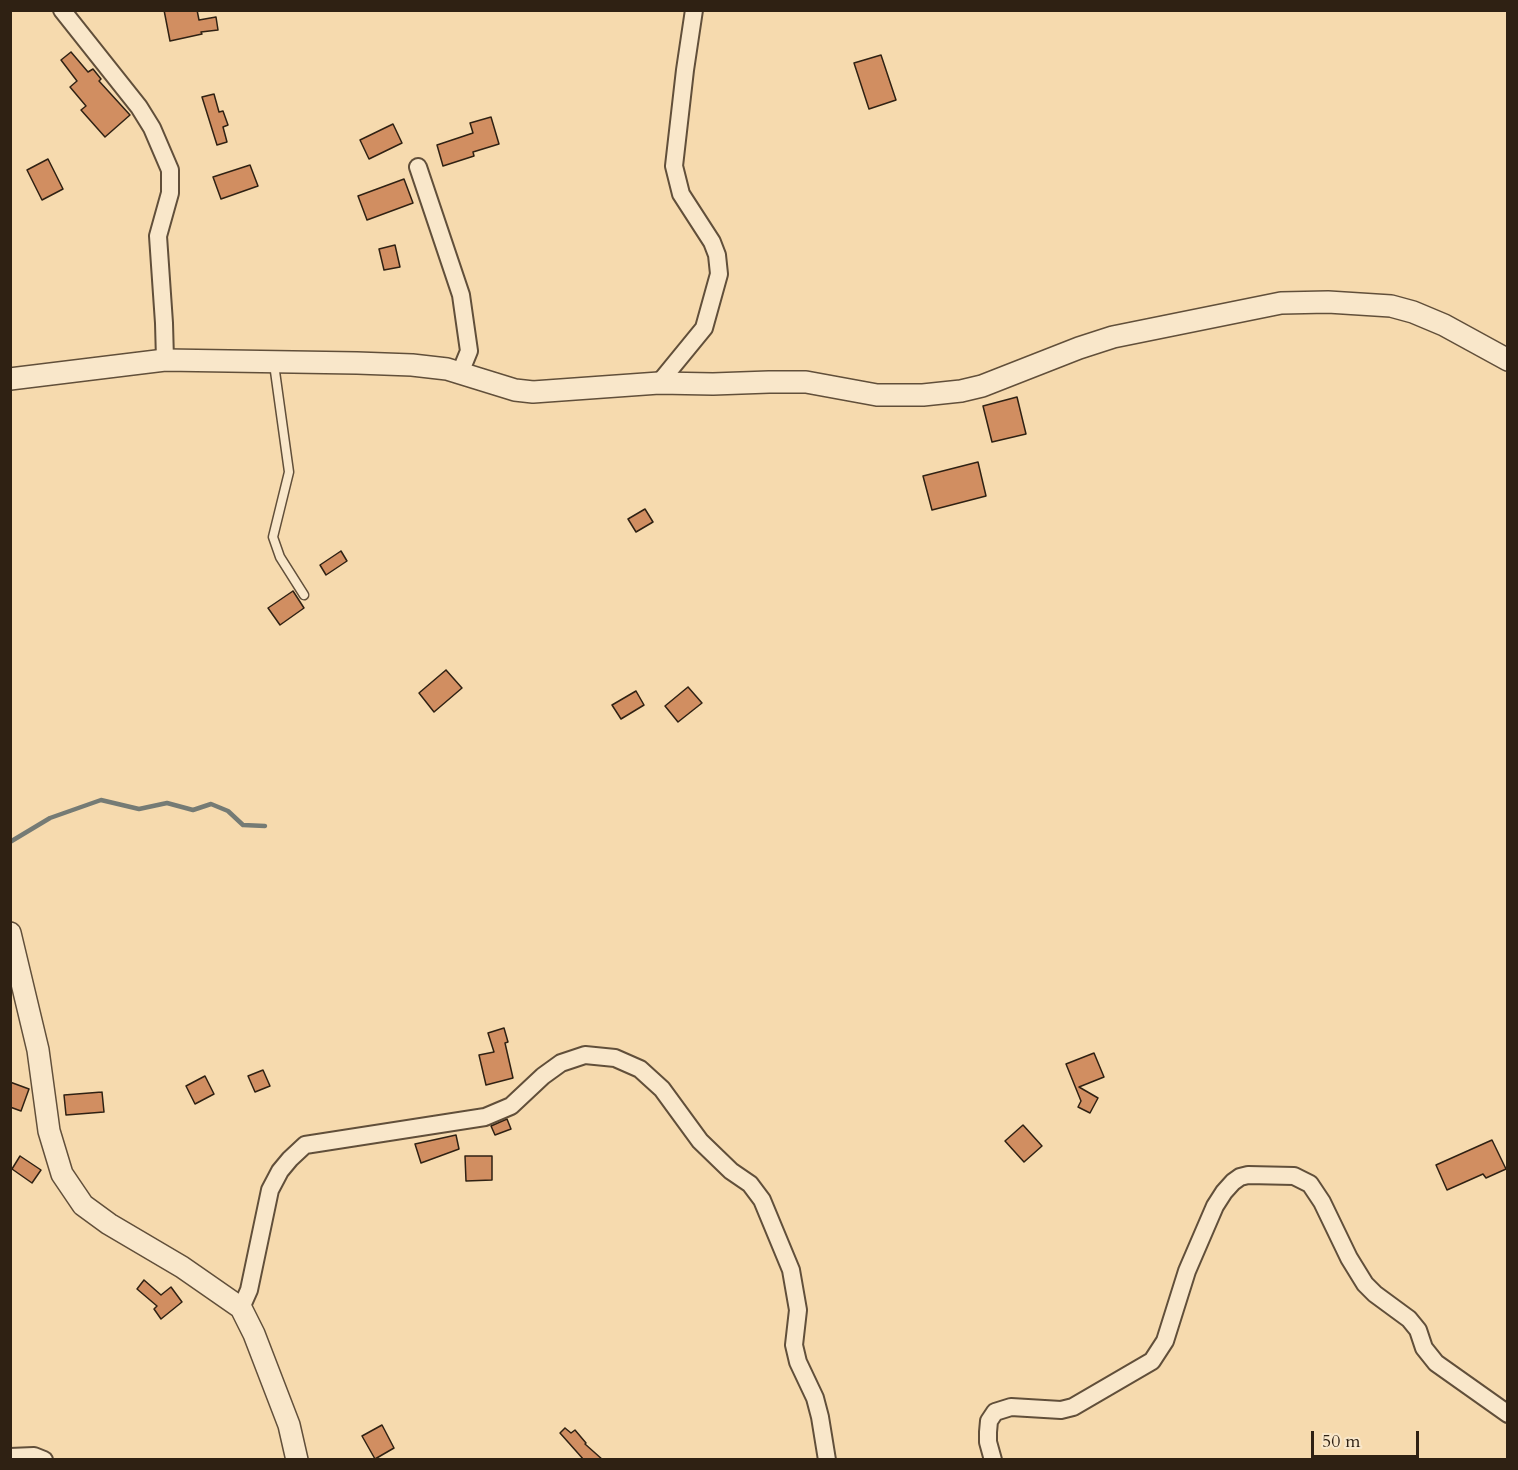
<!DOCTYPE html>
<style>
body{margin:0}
#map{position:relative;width:1518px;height:1470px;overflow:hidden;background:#f6daae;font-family:Cardo,serif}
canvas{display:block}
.frame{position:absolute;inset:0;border:12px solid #2f2113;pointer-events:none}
.scale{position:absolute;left:1311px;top:1431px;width:108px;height:27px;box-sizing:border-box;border:3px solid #2f2113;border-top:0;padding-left:8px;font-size:18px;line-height:21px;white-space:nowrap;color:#2f2113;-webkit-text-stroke:4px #f9e7ca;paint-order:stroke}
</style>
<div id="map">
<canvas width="1518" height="1470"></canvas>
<div class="frame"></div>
<div class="scale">50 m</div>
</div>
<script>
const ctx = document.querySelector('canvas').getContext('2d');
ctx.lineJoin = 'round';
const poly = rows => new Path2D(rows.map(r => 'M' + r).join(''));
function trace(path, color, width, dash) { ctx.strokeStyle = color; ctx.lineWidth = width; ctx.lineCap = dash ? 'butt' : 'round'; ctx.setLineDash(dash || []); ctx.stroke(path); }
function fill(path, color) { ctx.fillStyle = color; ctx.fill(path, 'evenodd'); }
const stream = poly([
 [10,842,50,818,101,800,139,809,167,803,193,810,211,804,228,811,243,825,265,826]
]);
const building = poly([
 [164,10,197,10,199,20,216,17,218,30,201,32,202,34,170,41,164,10],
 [71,52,88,72,93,69,101,79,99,81,130,115,105,137,81,110,86,106,70,87,77,81,61,60,71,52],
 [881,55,896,100,869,109,854,63,881,55],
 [214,94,219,112,223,111,228,125,223,127,227,142,217,145,202,97,214,94],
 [491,117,499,144,473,152,474,156,443,166,437,145,473,133,470,123,491,117],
 [393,124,402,143,369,159,360,140,393,124],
 [48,159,63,189,42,200,27,170,48,159],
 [250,165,258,186,221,199,213,177,250,165],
 [404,179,413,203,367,220,358,196,404,179],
 [395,245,400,267,384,270,379,249,395,245],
 [1017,397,1026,434,992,442,983,406,1017,397],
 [978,462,986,496,932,510,923,476,978,462],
 [645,509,653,522,636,532,628,519,645,509],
 [341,551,347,561,326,575,320,565,341,551],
 [293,591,304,608,280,625,268,608,293,591],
 [446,670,462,688,434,712,419,693,446,670],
 [688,687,702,703,678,722,665,706,688,687],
 [636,691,644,705,621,719,612,705,636,691],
 [504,1028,508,1042,505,1043,513,1078,486,1085,479,1055,494,1052,488,1033,504,1028],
 [1094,1053,1104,1077,1079,1087,1098,1098,1090,1113,1078,1107,1081,1101,1066,1064,1094,1053],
 [263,1070,270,1086,255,1092,248,1076,263,1070],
 [205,1076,214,1094,195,1104,186,1086,205,1076],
 [10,1082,29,1089,21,1111,10,1107,10,1082],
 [102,1092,104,1112,66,1115,64,1095,102,1092],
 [507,1119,511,1129,495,1135,491,1126,507,1119],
 [1023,1125,1042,1146,1024,1162,1005,1141,1023,1125],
 [456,1135,459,1149,421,1163,415,1144,456,1135],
 [1492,1140,1506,1169,1486,1178,1483,1174,1447,1190,1436,1165,1492,1140],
 [20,1156,41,1170,32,1183,12,1169,20,1156],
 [465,1156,492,1156,492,1180,466,1181,465,1156],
 [144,1280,161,1295,171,1287,182,1302,161,1319,154,1309,157,1306,137,1289,144,1280],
 [382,1425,394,1448,375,1459,362,1436,382,1425],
 [565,1428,571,1433,575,1430,586,1443,585,1444,603,1460,584,1460,560,1433,565,1428]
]);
const service = poly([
 [274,364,289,472,273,537,280,557,304,595]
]);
const minor = poly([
 [62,10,139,107,152,128,170,170,170,193,158,236,164,323,165,360],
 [418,167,461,295,469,351,460,373],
 [659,383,704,328,719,274,717,255,712,242,681,194,674,166,685,70,694,10],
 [241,1308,249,1290,270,1190,280,1171,290,1159,305,1145,485,1117,511,1106,543,1076,561,1063,585,1055,615,1058,640,1069,662,1089,700,1141,731,1171,750,1184,762,1200,791,1270,798,1310,794,1345,798,1362,815,1398,820,1417,827,1460],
 [10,1457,34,1456,44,1460],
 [993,1460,988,1442,988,1432,989,1421,995,1412,1011,1407,1061,1410,1073,1407,1152,1361,1165,1341,1187,1271,1215,1206,1224,1192,1233,1182,1240,1177,1248,1175,1294,1176,1310,1184,1322,1202,1349,1258,1365,1284,1375,1294,1409,1319,1418,1330,1424,1348,1436,1363,1508,1414]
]);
const tertiary = poly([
 [10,379,165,360,357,363,412,365,447,369,515,390,533,392,659,383,713,384,769,382,806,382,877,395,923,395,961,391,982,386,1079,348,1113,337,1281,303,1328,302,1391,306,1413,312,1444,325,1508,360],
 [10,933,38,1050,49,1131,62,1174,83,1205,109,1224,182,1267,241,1308,254,1334,289,1425,297,1460]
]);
trace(stream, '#757b75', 4.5);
fill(building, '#d18e61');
trace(building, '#2f2113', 1.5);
trace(service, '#614f3a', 11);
trace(minor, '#614f3a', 20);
trace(tertiary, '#614f3a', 24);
trace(service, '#f9e7ca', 8);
trace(minor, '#f9e7ca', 16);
trace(tertiary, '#f9e7ca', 21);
</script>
